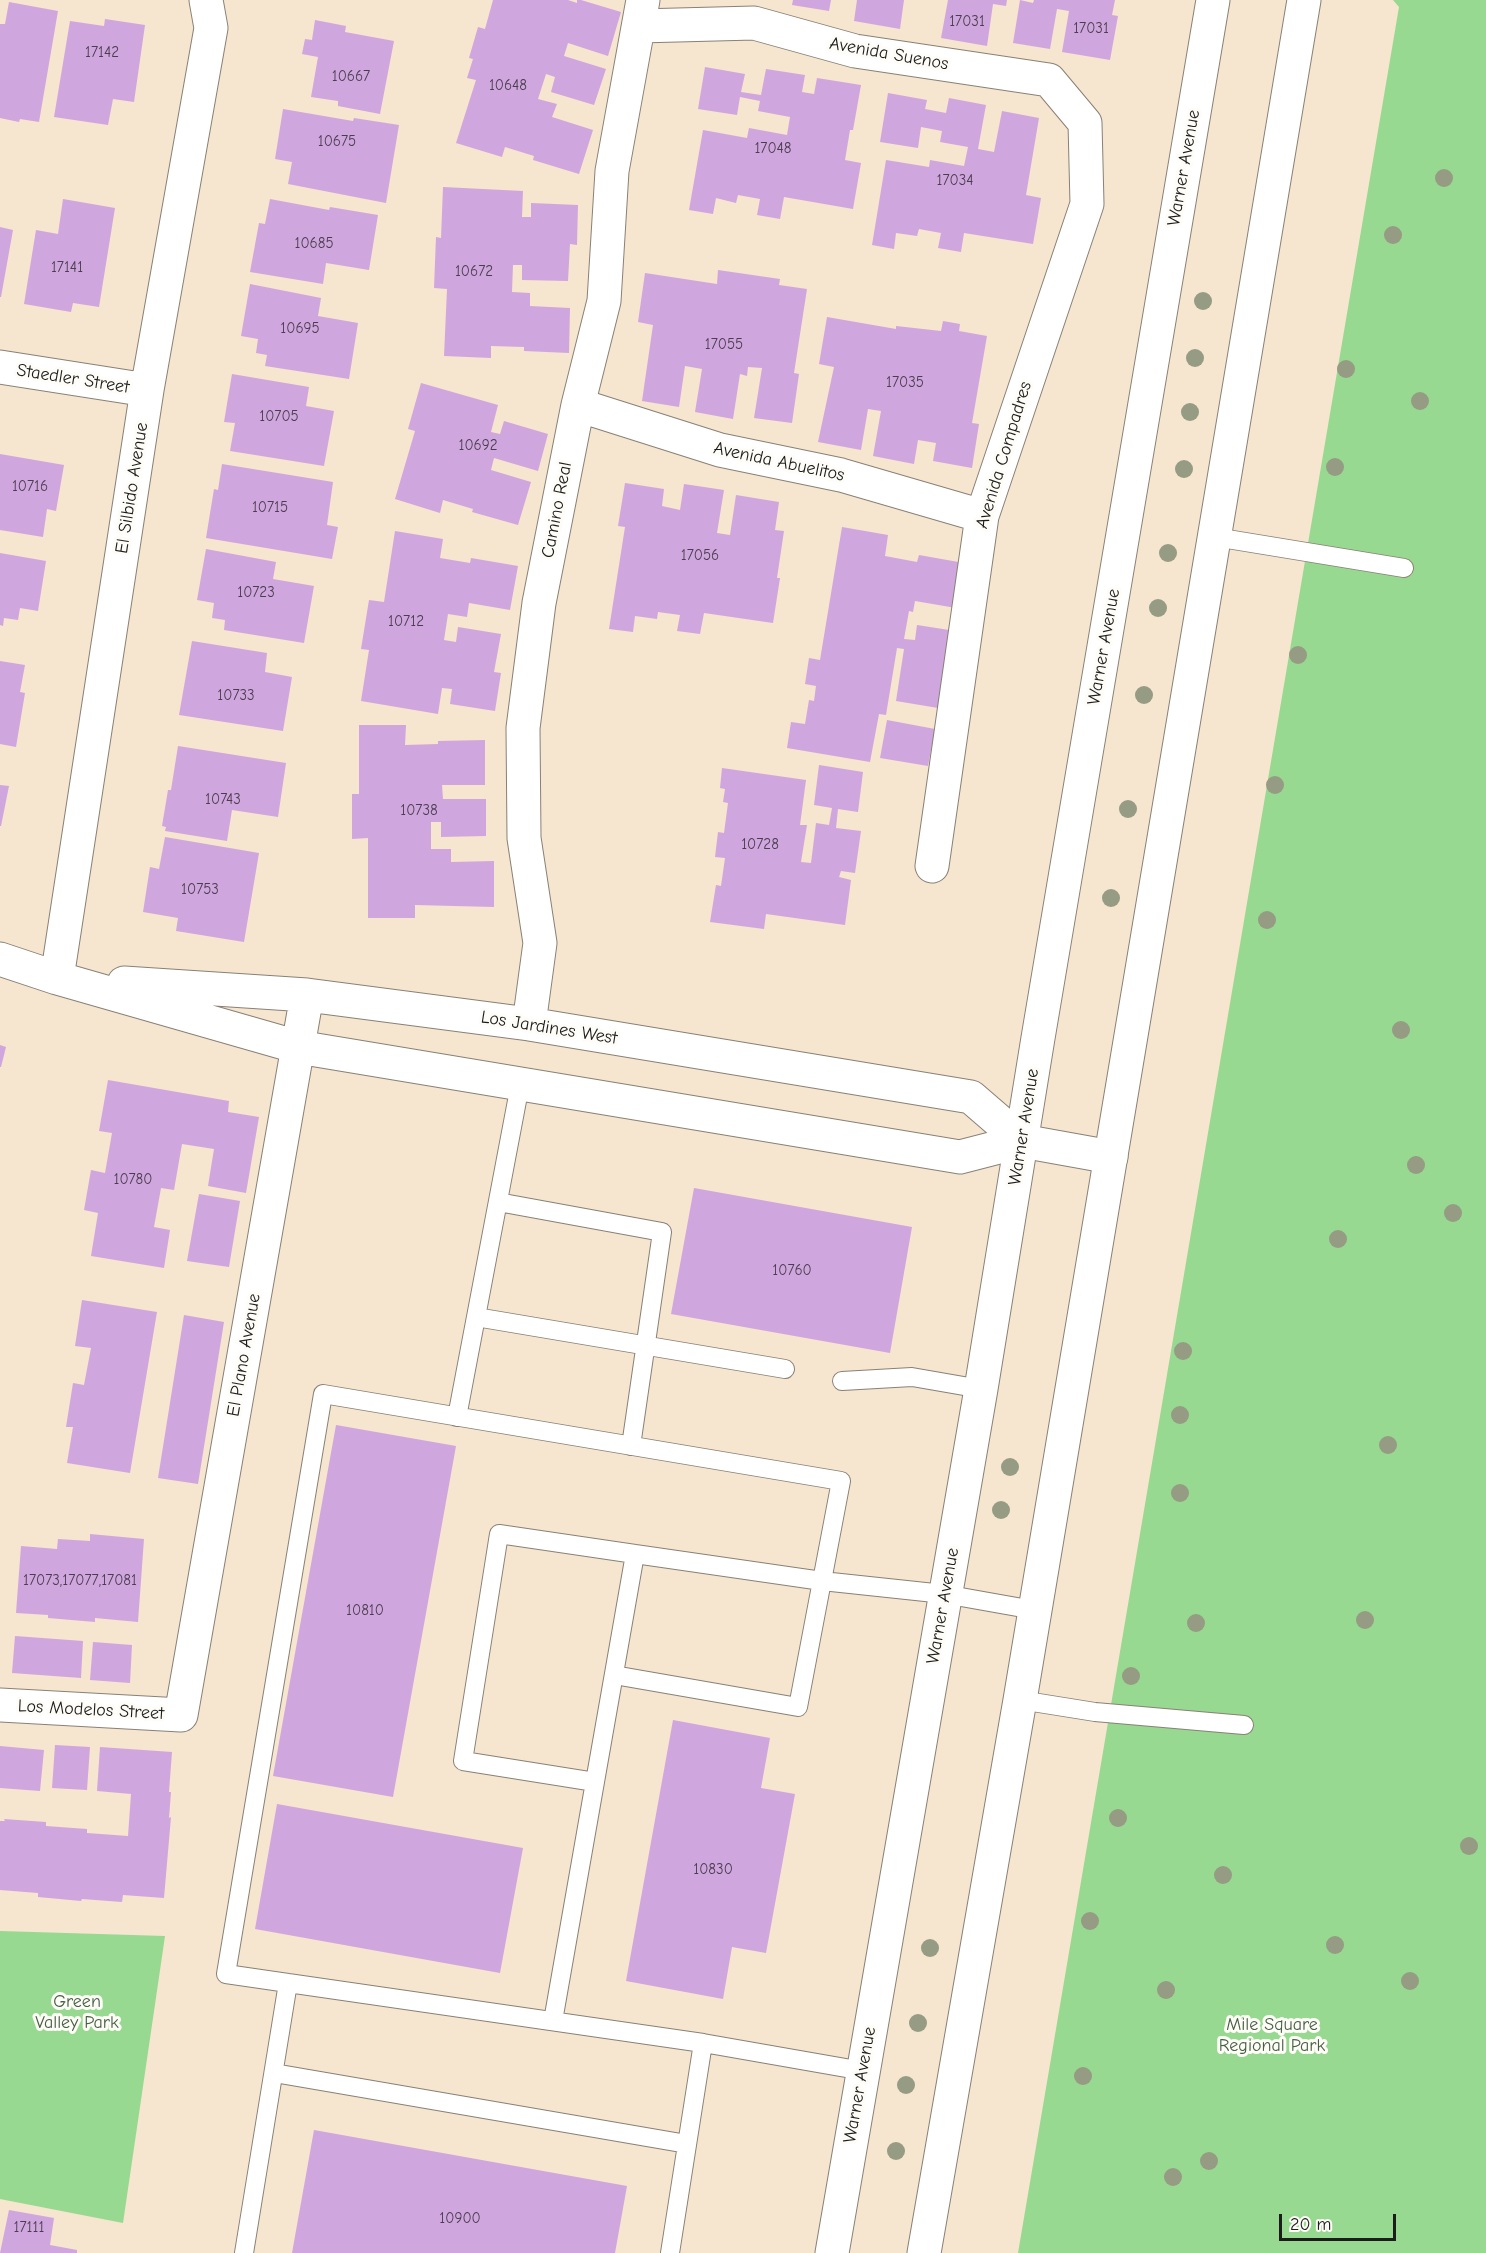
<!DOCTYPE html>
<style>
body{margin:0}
#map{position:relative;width:1486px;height:2253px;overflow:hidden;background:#f6e5cf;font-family:"Comic Neue",sans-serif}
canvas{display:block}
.scale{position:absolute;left:1279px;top:2214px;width:117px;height:27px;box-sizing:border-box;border:3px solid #1c1c1c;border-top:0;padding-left:8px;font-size:18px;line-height:21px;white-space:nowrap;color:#1c1c1c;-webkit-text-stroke:4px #fdfcf7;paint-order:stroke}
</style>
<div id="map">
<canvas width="1486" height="2253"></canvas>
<div class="scale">20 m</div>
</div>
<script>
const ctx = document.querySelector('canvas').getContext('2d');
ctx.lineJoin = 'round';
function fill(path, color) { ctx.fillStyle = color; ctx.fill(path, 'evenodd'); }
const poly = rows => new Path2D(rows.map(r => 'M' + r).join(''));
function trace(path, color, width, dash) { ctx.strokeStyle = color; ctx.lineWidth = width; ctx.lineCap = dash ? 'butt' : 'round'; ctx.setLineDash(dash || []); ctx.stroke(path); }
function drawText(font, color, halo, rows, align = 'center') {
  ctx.font = font + ' "Comic Neue",sans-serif'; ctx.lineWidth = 6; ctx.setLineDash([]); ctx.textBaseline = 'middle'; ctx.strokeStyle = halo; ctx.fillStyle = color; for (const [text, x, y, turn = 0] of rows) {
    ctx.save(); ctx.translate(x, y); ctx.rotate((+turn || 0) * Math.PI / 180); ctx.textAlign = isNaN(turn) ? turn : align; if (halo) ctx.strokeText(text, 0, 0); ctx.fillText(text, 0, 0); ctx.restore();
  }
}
const green = poly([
 [1393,0,1486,0,1486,2253,1018,2253,1399,7],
 [0,1931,165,1936,123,2223,0,2199]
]);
const building = poly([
 [493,0,568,0,577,3,577,0,581,0,621,12,608,56,568,43,564,56,606,69,594,105,551,92,555,77,546,74,538,99,557,104,552,117,593,130,579,174,533,160,534,156,505,147,502,157,456,143,476,80,467,78,473,59,469,58,478,27,485,29],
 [793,0,831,0,829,11,792,5],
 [857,0,904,0,900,29,854,21],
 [948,0,1007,0,1006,6,993,4,987,46,941,38],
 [1020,0,1033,3,1034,0,1115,0,1112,15,1118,16,1110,60,1062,52,1069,11,1057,9,1050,49,1013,43],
 [9,2,58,11,39,122,20,119,19,122,0,118,0,24,5,24],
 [105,19,145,25,134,102,113,99,108,125,54,117,70,21,104,26],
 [315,20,346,26,345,32,394,41,380,114,338,106,338,101,311,97,318,57,302,54,305,39,312,40],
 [705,67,745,74,741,92,761,95,766,69,805,75,802,92,814,94,817,78,861,85,853,130,850,130,845,160,861,163,853,209,784,197,780,219,757,215,760,199,738,195,736,203,716,198,713,214,689,210,703,130,747,138,749,128,787,135,790,117,758,111,760,101,740,97,737,115,698,109],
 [888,93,927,100,925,109,946,113,949,98,986,105,978,149,994,152,1002,111,1039,118,1026,195,1041,198,1033,244,964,233,961,252,938,248,941,233,919,229,917,236,896,233,894,249,872,245,886,160,929,167,930,160,964,166,968,147,940,142,942,131,921,127,918,148,880,142],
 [283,109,353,121,354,118,399,125,386,203,288,184,292,162,275,159],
 [443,187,523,191,522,217,531,217,531,203,578,205,577,245,570,244,568,281,522,280,522,265,513,265,512,292,530,293,530,306,570,308,569,353,524,351,524,347,491,346,491,358,444,356,447,289,434,288,436,237,441,238],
 [63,199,115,208,99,307,73,303,71,312,24,304,36,230,58,234],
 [270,199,329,210,330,207,378,215,369,270,326,263,323,284,250,272,259,223,265,224],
 [0,227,13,230,1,297,0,297],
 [718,270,780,279,779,285,807,289,794,373,799,374,792,423,754,418,762,368,748,367,747,376,740,374,733,419,695,412,702,369,685,366,679,407,642,401,653,325,638,322,645,273,717,284],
 [250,284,321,298,318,316,358,323,349,379,265,366,267,355,256,353,258,339,241,336],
 [827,317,896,329,896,326,941,331,943,321,960,324,959,331,987,336,972,423,979,424,972,468,933,461,936,443,918,440,914,464,873,456,881,411,868,409,861,450,818,442,834,367,819,364],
 [232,374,309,387,306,406,334,411,324,466,230,451,235,423,224,422],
 [421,383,498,405,491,432,500,434,504,421,548,434,538,471,494,458,491,470,531,482,518,525,472,512,473,509,443,500,440,513,395,499,415,431,408,429],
 [0,454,64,465,56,511,47,509,43,537,0,530],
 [222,464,333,482,327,525,338,527,332,559,206,538,214,489,218,490],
 [625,483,664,489,662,506,680,510,684,484,724,490,717,533,730,535,736,495,779,502,775,530,784,531,777,578,780,578,773,623,704,613,700,634,677,631,680,615,658,612,657,619,635,616,633,632,609,629,625,527,618,526],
 [842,527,888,535,885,556,917,562,919,555,964,563,956,608,915,601,913,612,909,611,904,639,915,640,917,625,962,632,944,709,896,701,904,649,897,648,886,715,879,714,870,762,787,748,791,722,805,724,809,700,814,701,816,686,805,684,809,658,820,660],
 [395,531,443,539,440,558,470,563,471,558,518,566,510,610,469,603,467,617,448,614,444,640,456,642,458,627,501,634,494,672,501,673,495,711,450,704,452,689,442,688,438,714,361,701,369,650,361,649,369,600,384,602],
 [206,549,276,562,273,579,314,586,304,643,224,630,225,620,212,618,214,603,197,600],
 [0,553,46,561,38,611,20,608,18,620,4,618,3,626,0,625],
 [192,641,267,653,265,672,292,677,283,731,179,715],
 [0,661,25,665,20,692,25,693,16,747,0,744],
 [887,720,935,729,928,766,880,758],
 [359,725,406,725,405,745,438,744,438,741,485,740,485,785,442,785,443,799,486,799,486,836,441,837,441,822,431,822,431,849,451,849,451,862,494,861,494,907,415,905,415,918,368,918,368,838,352,839,352,794,359,794],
 [178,746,286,763,278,817,232,810,227,841,165,831,166,827,162,826,168,790,171,790],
 [819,765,863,772,858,812,838,809,836,828,861,831,855,873,841,871,839,877,851,880,845,925,766,914,764,929,710,922,716,885,721,886,725,858,715,857,718,832,724,833,728,803,723,802,725,789,720,788,722,768,806,780,800,825,807,825,801,862,811,863,816,823,829,825,832,808,814,805],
 [0,785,9,786,1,826,0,826],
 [165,837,259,853,244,942,176,931,178,918,143,912,150,867,159,869],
 [0,1045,6,1047,1,1067,0,1067],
 [108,1080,229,1101,228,1112,259,1117,246,1193,208,1186,214,1149,182,1144,174,1190,161,1188,154,1227,170,1230,164,1268,91,1256,98,1213,84,1210,91,1170,105,1173,112,1133,99,1131],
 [694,1188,912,1227,890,1353,671,1314],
 [199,1194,240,1201,229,1267,187,1261],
 [82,1300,157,1312,130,1473,67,1463,73,1427,66,1427,73,1383,84,1385,91,1348,75,1346],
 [184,1315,224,1322,198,1484,158,1478],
 [336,1425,456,1446,393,1797,273,1776],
 [90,1534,144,1539,138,1622,95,1618,95,1622,48,1618,48,1615,16,1613,21,1546,57,1549,58,1539,90,1541],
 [15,1636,83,1641,81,1678,12,1673],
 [93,1642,132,1645,130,1683,90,1680],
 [673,1720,770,1738,761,1788,795,1794,766,1953,732,1947,723,1999,626,1981],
 [55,1745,90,1747,87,1790,52,1788],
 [0,1746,44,1750,40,1791,0,1788],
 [100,1747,172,1752,169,1792,171,1792,169,1818,171,1817,164,1898,123,1895,122,1902,82,1899,81,1901,38,1897,38,1893,0,1890,0,1821,5,1821,4,1819,46,1822,46,1826,87,1829,87,1833,128,1836,131,1794,97,1791],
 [277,1804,523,1848,500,1973,255,1929],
 [314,2130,627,2186,615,2253,292,2253],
 [9,2210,54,2218,50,2245,77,2250,77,2253,0,2253]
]);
const lane = poly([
 [1215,537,1404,568],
 [498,1202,662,1232,631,1446],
 [476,1317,785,1369],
 [842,1381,912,1377,981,1389],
 [457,1417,520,1085],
 [1020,1700,1095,1712,1244,1725],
 [595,1782,463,1761,499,1534,635,1554],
 [288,1983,226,1974,323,1394,841,1481,798,1707,614,1675],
 [553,2021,635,1554,822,1581,944,1594,1034,1610],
 [274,2073,687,2144],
 [244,2253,288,1983,703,2043,863,2071],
 [670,2253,703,2043]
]);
const street = poly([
 [639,26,754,23,855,51,1049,80,1085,123,1087,204,982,516,932,866],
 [0,367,147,390],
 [578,405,720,450,841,475,982,516],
 [0,959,57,978,298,1047,960,1157,1022,1141,1111,1157],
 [57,978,147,390,211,28,206,0],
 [124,983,307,995,529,1024,971,1097,1022,1141],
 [529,1024,540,943,524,838,523,728,539,603,578,405,604,301,612,171,643,0],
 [0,1705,181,1715,307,995]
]);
const primary = poly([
 [832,2253,981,1389,1038,1038,1213,0],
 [924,2253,1020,1700,1304,0]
]);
const trees = [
 [1444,178],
 [1393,235],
 [1203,301],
 [1195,358],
 [1346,369],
 [1420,401],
 [1190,412],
 [1335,467],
 [1184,469],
 [1168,553],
 [1158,608],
 [1298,655],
 [1144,695],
 [1275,785],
 [1128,809],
 [1111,898],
 [1267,920],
 [1401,1030],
 [1416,1165],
 [1453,1213],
 [1338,1239],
 [1183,1351],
 [1180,1415],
 [1388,1445],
 [1010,1467],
 [1180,1493],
 [1001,1510],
 [1365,1620],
 [1196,1623],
 [1131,1676],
 [1118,1818],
 [1469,1846],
 [1223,1875],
 [1090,1921],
 [1335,1945],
 [930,1948],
 [1410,1981],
 [1166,1990],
 [918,2023],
 [1083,2076],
 [906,2085],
 [896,2151],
 [1209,2161],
 [1173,2177]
];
const numberNames = [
 ["17031",967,22],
 ["17031",1091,29],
 ["17142",102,53],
 ["10667",351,77],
 ["10648",508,86],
 ["10675",337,142],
 ["17048",773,149],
 ["17034",955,181],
 ["10685",314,244],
 ["17141",67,268],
 ["10672",474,272],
 ["10695",300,329],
 ["17055",724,345],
 ["17035",905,383],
 ["10705",279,417],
 ["10692",478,446],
 ["10716",30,487],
 ["10715",270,508],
 ["17056",700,556],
 ["10723",256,593],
 ["10712",406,622],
 ["10733",236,696],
 ["10743",223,800],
 ["10738",419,811],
 ["10728",760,845],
 ["10753",200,890],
 ["10780",133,1180],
 ["10760",792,1271],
 ["17073,17077,17081",80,1581],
 ["10810",365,1611],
 ["10830",713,1870],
 ["10900",460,2219],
 ["17111",29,2228]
];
const streetNames = [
 ["Avenida Suenos",889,54,10],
 ["Warner Avenue",1184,168,-80],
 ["Staedler Street",73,379,9],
 ["Avenida Compadres",1004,455,-73],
 ["Avenida Abuelitos",779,462,12],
 ["El Silbido Avenue",132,488,-81],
 ["Camino Real",557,510,-79],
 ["Warner Avenue",1104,647,-80],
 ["Los Jardines West",549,1028,9],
 ["Warner Avenue",1024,1127,-81],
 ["El Plano Avenue",244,1355,-80],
 ["Warner Avenue",943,1606,-80],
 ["Los Modelos Street",91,1710,3],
 ["Warner Avenue",860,2085,-80]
];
const parkNames = [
 ["Green",77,2002],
 ["Valley Park",77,2023],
 ["Mile Square",1272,2025],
 ["Regional Park",1272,2046]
];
fill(green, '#97d990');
fill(building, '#d0a6df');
trace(lane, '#898076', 20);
trace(street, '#898076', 35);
trace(primary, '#898076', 35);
trace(lane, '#fff', 18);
trace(street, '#fff', 33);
trace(primary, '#fff', 33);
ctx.fillStyle = '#969b83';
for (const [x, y] of trees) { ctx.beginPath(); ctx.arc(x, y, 9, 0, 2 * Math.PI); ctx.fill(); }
drawText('15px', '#493e4d', null, numberNames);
drawText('18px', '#1c1c1c', '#fdfcf7', streetNames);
drawText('18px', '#475e45', '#fdfcf7', parkNames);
</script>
